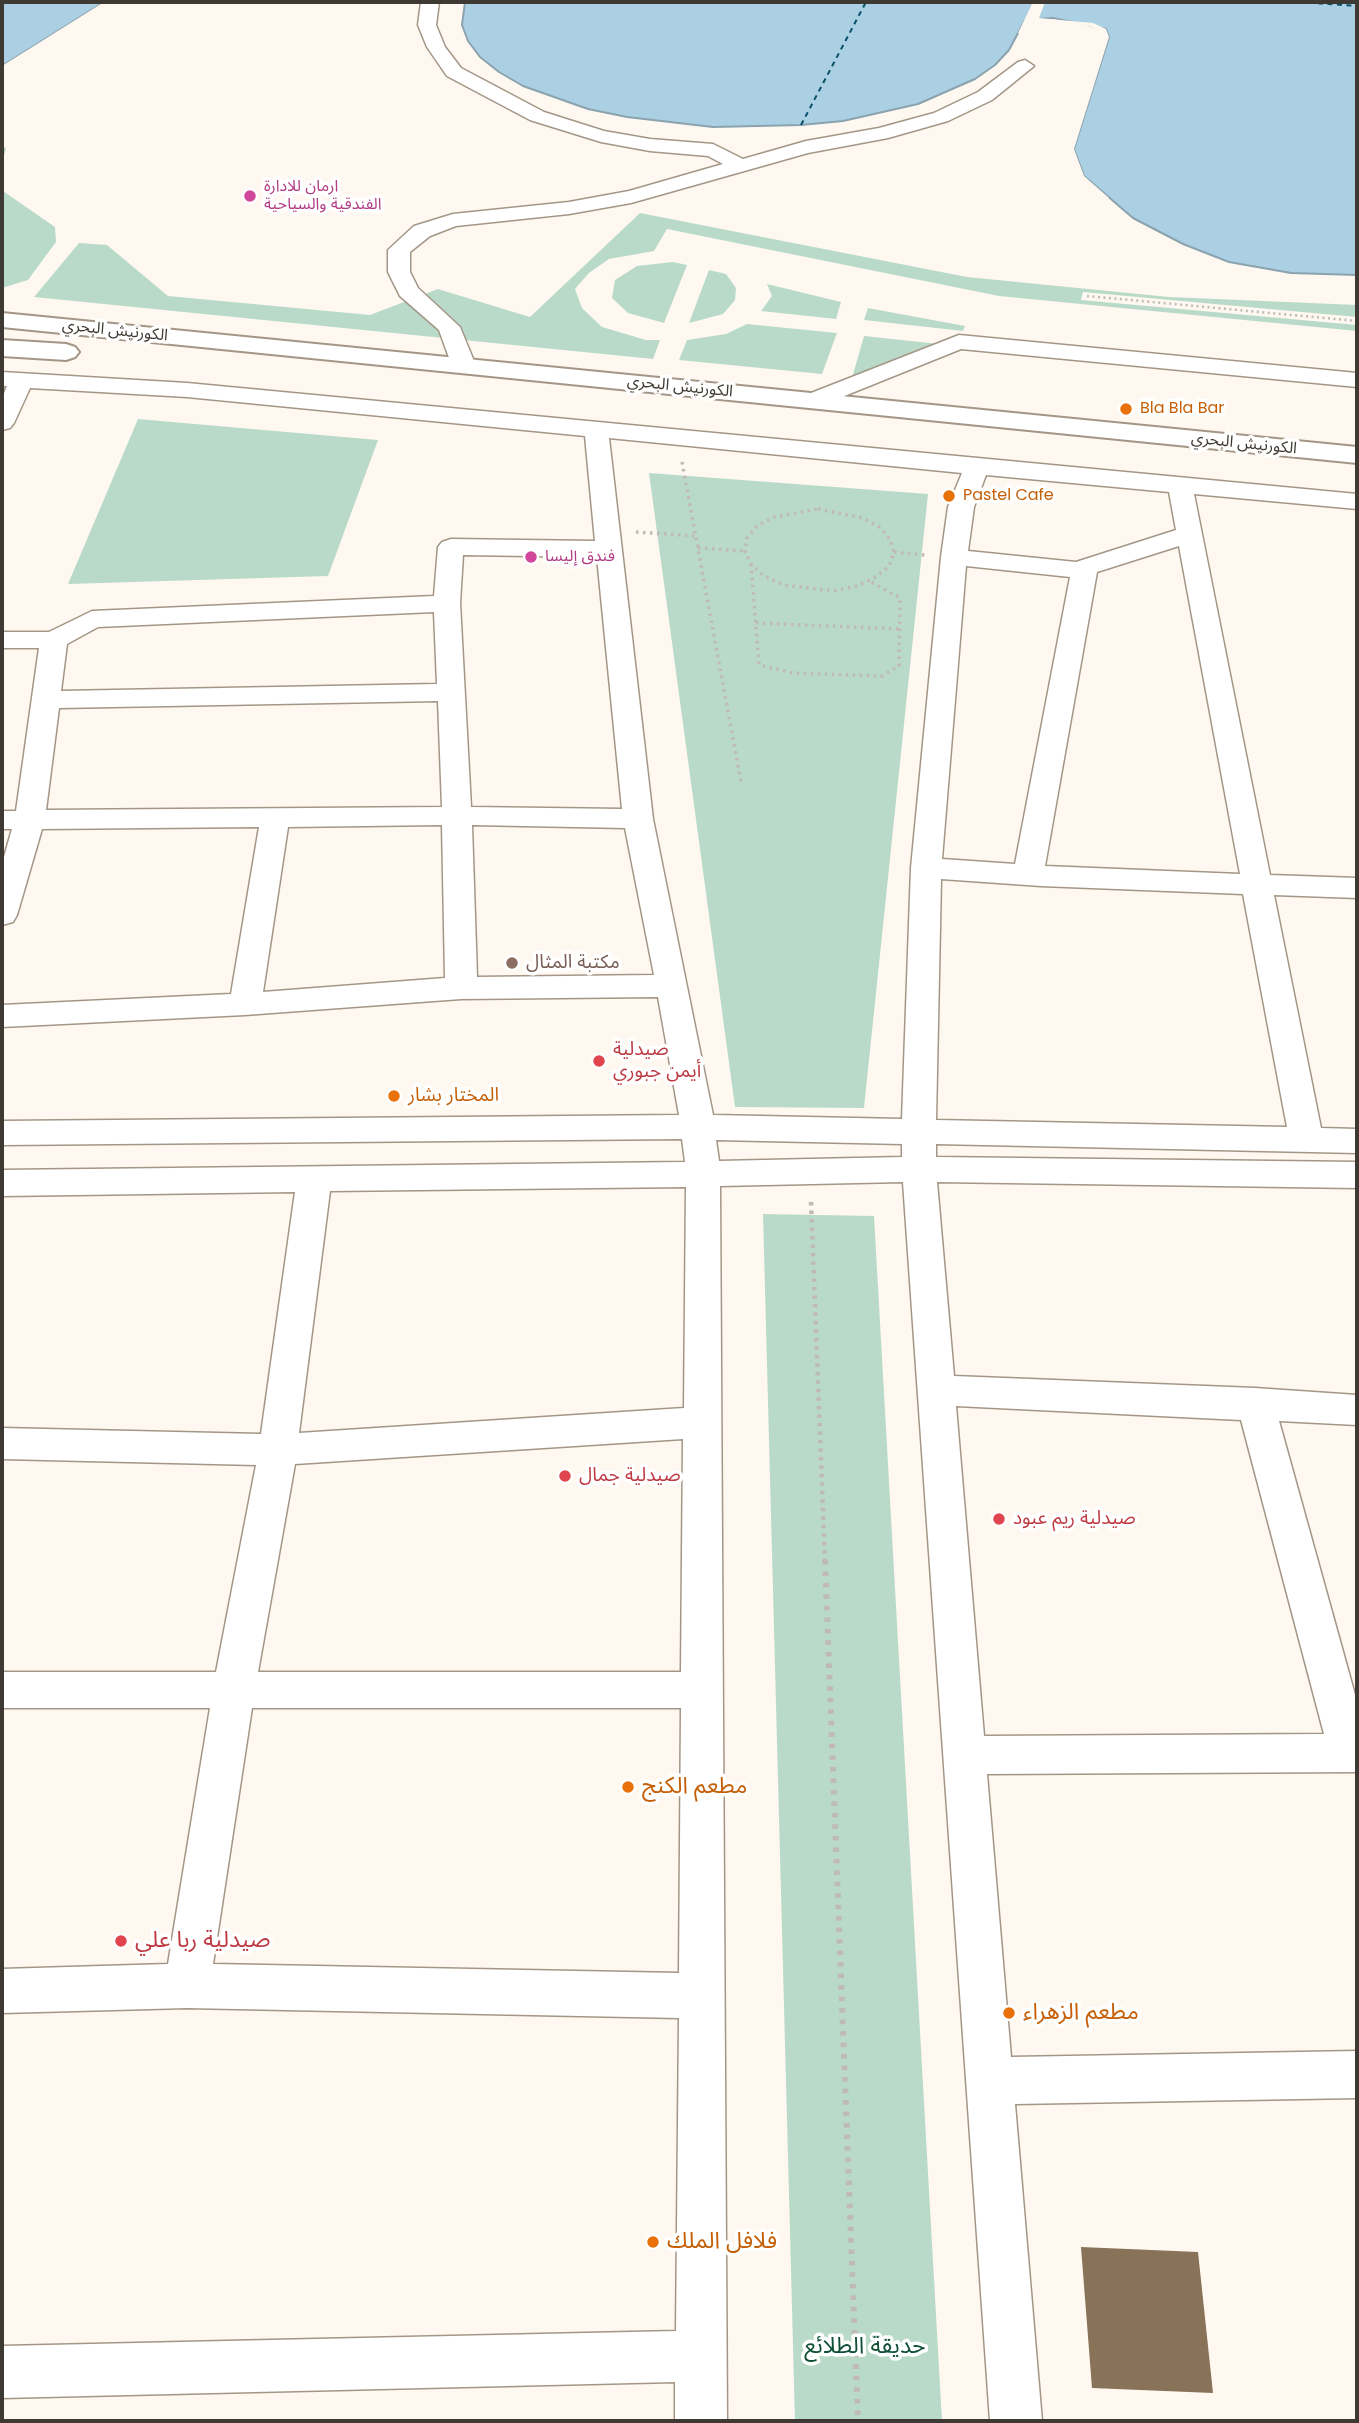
<!DOCTYPE html>
<meta charset="utf-8">
<style>
body{margin:0}
#map{position:relative;width:1359px;height:2423px;overflow:hidden;background:#fef8f1;font-family:Poppins,sans-serif}
canvas{display:block}
.frame{position:absolute;inset:0;border:4px solid #3e3932;pointer-events:none}
</style>
<div id="map">
<canvas width="1359" height="2423"></canvas>
<div class="frame"></div>
</div>
<script>
const ctx = document.querySelector('canvas').getContext('2d');
ctx.lineJoin = 'round';
function fill(path, color) { ctx.fillStyle = color; ctx.fill(path, 'evenodd'); }
const poly = rows => new Path2D(rows.map(r => 'M' + r).join(''));
function trace(path, color, width, dash) { ctx.strokeStyle = color; ctx.lineWidth = width; ctx.lineCap = dash ? 'butt' : 'round'; ctx.setLineDash(dash || []); ctx.stroke(path); }
function drawText(font, color, halo, rows, align = 'center') {
  ctx.font = font + ' Poppins,"Noto Sans Arabic",sans-serif'; ctx.lineWidth = 7; ctx.setLineDash([]); ctx.textBaseline = 'middle'; ctx.strokeStyle = halo; ctx.fillStyle = color; for (const [text, x, y, turn = 0] of rows) {
    ctx.save(); ctx.translate(x, y); ctx.rotate((+turn || 0) * Math.PI / 180); ctx.textAlign = isNaN(turn) ? turn : align; if (halo) ctx.strokeText(text, 0, 0); ctx.fillText(text, 0, 0); ctx.restore();
  }
}
const green = poly([
 [2,146,6,148,2,164,3,191,55,227,56,242,28,280,2,288],
 [640,213,967,277,1169,297,1357,305,1357,317,1083,292,1081,300,1357,325,1357,331,999,296,667,229,654,251,609,259,589,273,575,289,582,308,602,327,646,340,660,340,653,359,34,297,79,243,107,245,168,296,370,315,438,289,530,317],
 [673,262,687,265,664,323,628,313,612,298,615,280,637,266],
 [709,270,726,274,736,288,735,300,723,314,689,323],
 [767,284,841,302,836,319,761,311,772,296],
 [868,308,965,326,963,331,864,320],
 [747,324,837,333,822,374,679,360,687,340,726,334],
 [864,336,949,345,850,385],
 [138,419,378,440,328,576,68,584],
 [649,473,928,494,864,1108,735,1107],
 [763,1214,874,1216,942,2421,795,2421]
]);
const water = poly([
 [2,2,104,2,2,66,2,2],
 [465,2,1357,2,1357,275,1291,273,1229,262,1183,244,1133,218,1084,176,1074,149,1109,37,1106,29,1053,18,1025,20,1009,50,995,65,975,79,918,104,843,121,801,125,713,127,627,117,588,109,523,86,499,72,480,57,468,41,462,25,465,2]
]);
const pier = poly([
 [104,2,107,2,106,5,2,69,2,66],
 [1033,2,1045,2,1039,18,1093,23,1106,29,1109,37,1074,149,1084,176,1109,198,1104,198,1081,178,1070,149,1106,37,1103,32,1092,27,1053,21,1027,24,1022,34,1018,33]
]);
const ferry = poly([
 [1299,2,1357,6],
 [801,125,866,2]
]);
const building = poly([
 [1081,2247,1198,2252,1213,2393,1092,2388]
]);
const pathFar3 = poly([
 [1087,296,1357,321]
]);
const pathFar2 = poly([
 [682,462,741,782],
 [818,509,863,518,879,527,890,539,894,552,889,566,876,577,857,586,833,591,784,585,764,576,751,564,745,551,747,538,757,526,774,517,818,509],
 [636,532,696,536],
 [698,548,745,551],
 [894,552,925,555],
 [751,564,759,665,793,673,882,676,899,666,900,598,869,581],
 [756,623,900,629]
]);
const pathFar1 = poly([
 [811,1202,825,1562]
]);
const path = poly([
 [825,1560,858,2421]
]);
const minor = poly([
 [421,2,439,2,436,25,445,47,461,68,544,112,604,131,650,139,713,144,743,159,806,141,879,128,934,113,978,92,1018,62,1025,60,1034,66,992,100,948,121,888,138,808,153,631,203,569,214,456,226,430,236,410,252,410,272,418,288,460,327,476,366,472,371,464,373,456,371,452,366,439,330,400,296,388,272,388,250,414,226,453,214,569,202,629,191,723,164,708,156,650,151,601,142,530,120,447,76,427,47,418,25,421,2],
 [959,335,1357,373,1357,387,961,349,822,405,806,405,802,400,806,395,959,335],
 [2,372,187,383,1357,494,1357,509,1194,494,1270,875,1357,878,1357,898,1274,895,1321,1128,1357,1129,1357,1153,936,1144,936,1157,1357,1162,1357,1188,937,1182,954,1376,1255,1388,1357,1395,1357,1425,1279,1421,1357,1702,1357,1772,987,1774,1011,2057,1357,2051,1357,2098,1015,2104,1042,2421,990,2421,903,1182,720,1186,727,2421,675,2421,675,2382,2,2398,2,2346,676,2331,679,2018,187,2008,2,2013,2,1969,168,1964,210,1708,2,1708,2,1672,216,1672,256,1465,2,1459,2,1428,261,1434,295,1192,2,1196,2,1170,685,1162,682,1139,2,1145,2,1121,679,1115,658,997,461,999,245,1015,2,1027,2,1005,231,994,259,827,42,829,17,915,13,922,2,925,2,864,12,829,2,829,2,811,16,811,39,648,2,648,2,632,49,632,92,611,434,596,438,547,442,542,451,539,595,541,585,436,187,397,30,388,14,423,10,428,2,430,2,398,7,386,2,386,2,372],
 [609,438,962,473,948,507,941,557,911,868,902,1119,713,1115,653,819,609,438],
 [986,475,1169,492,1176,530,1076,562,968,551,974,507,986,475],
 [1179,546,1240,874,1045,866,1097,572,1179,546],
 [463,555,597,557,622,809,471,807,460,603,463,555],
 [966,566,1070,577,1015,864,942,859,966,566],
 [434,612,437,684,61,691,67,644,98,627,434,612],
 [438,701,442,807,46,810,59,708,438,701],
 [442,825,445,978,263,992,288,827,442,825],
 [472,825,625,828,654,975,477,977,472,825],
 [941,879,1041,886,1243,894,1287,1127,936,1120,941,879],
 [716,1140,902,1144,902,1157,719,1161,716,1140],
 [686,1187,684,1408,299,1433,330,1191,686,1187],
 [956,1406,1241,1420,1324,1734,984,1736,956,1406],
 [683,1439,681,1672,258,1672,295,1464,683,1439],
 [252,1708,681,1708,679,1973,213,1964,252,1708]
]);
const major = poly([
 [2,313,1357,447,1357,463,2,327,2,313],
 [2,340,66,344,75,347,79,352,75,357,66,360,2,356,2,340]
]);
const markers = [
 [250,196,7,"#d1479c"],
 [1126,409,7,"#e8710a"],
 [949,496,7,"#e8710a"],
 [531,557,7,"#d1479c"],
 [512,963,7,"#8d6e63"],
 [599,1061,7,"#e0444e"],
 [394,1096,7,"#e8710a"],
 [565,1476,7,"#e0444e"],
 [999,1519,7,"#e0444e"],
 [628,1787,7,"#e8710a"],
 [121,1941,7,"#e0444e"],
 [1009,2013,7,"#e8710a"],
 [653,2242,7,"#e8710a"]
];
const farHotelnames = [
 ["ارمان للادارة",264,187],
 ["الفندقية والسياحية",264,205],
 ["فندق إليسا",545,557]
];
const farStreetnames = [
 ["الكورنيش البحري",115,331,6],
 ["الكورنيش البحري",680,387,6],
 ["الكورنيش البحري",1244,444,6]
];
const farFoodnames = [
 ["Bla Bla Bar",1140,409],
 ["Pastel Cafe",963,496]
];
const educationNames = [
 ["مكتبة المثال",526,963]
];
const healthNames = [
 ["صيدلية",613,1050],
 ["أيمن جبوري",613,1072],
 ["صيدلية جمال",579,1476],
 ["صيدلية ريم عبود",1013,1519]
];
const foodNames = [
 ["المختار بشار",408,1096]
];
const nearFoodnames = [
 ["مطعم الكنج",642,1787],
 ["مطعم الزهراء",1023,2013],
 ["فلافل الملك",667,2242]
];
const nearHealthnames = [
 ["صيدلية ربا علي",135,1941]
];
const nearParknames = [
 ["حديقة الطلائع",865,2347]
];
fill(green, '#badac9');
fill(water, '#abd0e3');
trace(water, '#8aa3ae', 2);
fill(pier, '#fef8f1');
trace(ferry, '#0a516b', 2, [5, 4.5]);
fill(building, '#887258');
trace(minor, '#a49686', 3);
trace(major, '#a49686', 4);
trace(pathFar3, '#bfbab3', 2.5, [2, 3.5]);
trace(pathFar2, '#bfbab3', 3.5, [2.5, 4.5]);
trace(pathFar1, '#bfbab3', 4.5, [3.5, 5]);
trace(path, '#bfbab3', 6, [4.5, 7]);
fill(minor, '#fff');
fill(major, '#fff');
for (const [x, y, r, color] of markers) { const dot = new Path2D(); dot.arc(x, y, r, 0, 2 * Math.PI); ctx.fillStyle = color; ctx.fill(dot); trace(dot, '#fff', 2.5); }
drawText('16px', '#b23c85', '#fff', farHotelnames, 'left');
drawText('16px', '#3e3932', '#fff', farStreetnames);
drawText('16px', '#c56008', '#fff', farFoodnames, 'left');
drawText('19px', '#785e54', '#fff', educationNames, 'left');
drawText('19px', '#be3a42', '#fff', healthNames, 'left');
drawText('19px', '#c56008', '#fff', foodNames, 'left');
drawText('23px', '#c56008', '#fff', nearFoodnames, 'left');
drawText('23px', '#be3a42', '#fff', nearHealthnames, 'left');
drawText('23px', '#0f5037', '#fff', nearParknames);
</script>
